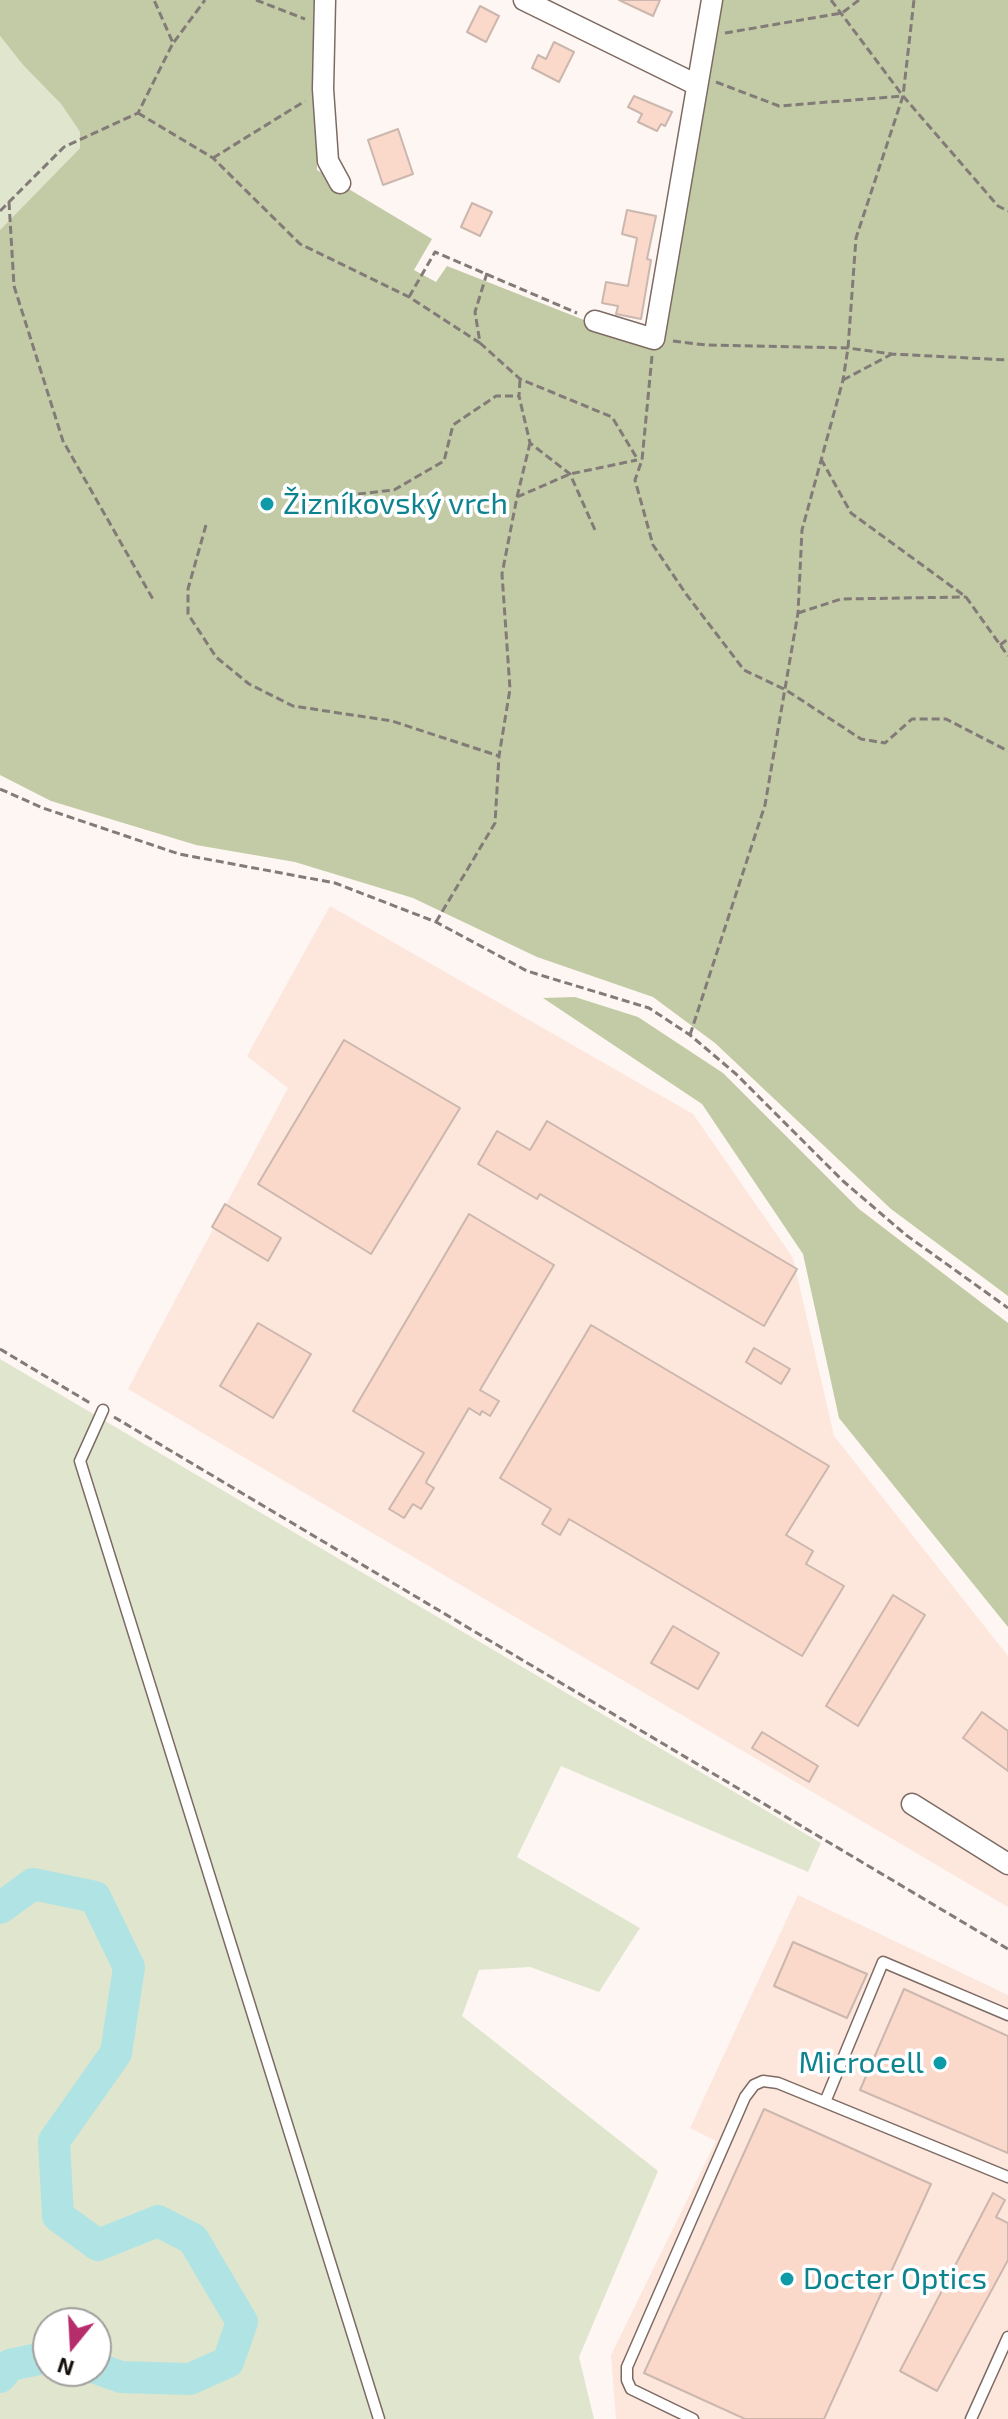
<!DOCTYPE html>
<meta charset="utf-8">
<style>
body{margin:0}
#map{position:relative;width:1008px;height:2419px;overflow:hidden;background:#fef6f2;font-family:"Exo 2",sans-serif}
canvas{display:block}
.north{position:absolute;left:32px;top:2307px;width:80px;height:80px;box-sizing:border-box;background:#fff;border:2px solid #a19f9d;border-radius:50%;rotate:198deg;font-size:22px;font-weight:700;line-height:32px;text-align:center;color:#150e0b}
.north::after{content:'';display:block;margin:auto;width:28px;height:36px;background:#b62d6c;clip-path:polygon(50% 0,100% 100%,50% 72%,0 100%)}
</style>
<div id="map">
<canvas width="1008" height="2419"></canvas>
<div class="north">N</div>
</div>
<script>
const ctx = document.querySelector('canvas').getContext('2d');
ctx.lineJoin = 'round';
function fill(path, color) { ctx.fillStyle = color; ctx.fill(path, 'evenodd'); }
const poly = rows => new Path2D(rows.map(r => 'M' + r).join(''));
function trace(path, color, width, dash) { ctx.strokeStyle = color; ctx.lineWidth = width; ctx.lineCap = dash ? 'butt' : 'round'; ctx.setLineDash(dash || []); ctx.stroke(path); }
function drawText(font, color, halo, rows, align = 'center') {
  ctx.font = font + ' "Exo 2",sans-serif'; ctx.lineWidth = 7; ctx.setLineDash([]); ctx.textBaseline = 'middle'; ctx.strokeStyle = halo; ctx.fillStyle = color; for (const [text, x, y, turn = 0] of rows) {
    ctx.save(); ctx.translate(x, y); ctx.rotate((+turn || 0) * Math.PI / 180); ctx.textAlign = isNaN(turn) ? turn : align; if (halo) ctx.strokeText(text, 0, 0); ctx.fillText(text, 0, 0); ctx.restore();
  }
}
const built = poly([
 [330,906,693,1114,793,1258,834,1436,1008,1656,1008,1907,128,1389,288,1088,247,1056],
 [798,1895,1008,1995,1008,2419,616,2419,611,2355,716,2141,690,2128]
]);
const green = poly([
 [0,36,23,65,61,104,80,132,80,148,0,230],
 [0,1359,821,1843,808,1872,561,1766,517,1857,640,1928,599,1992,530,1967,479,1970,462,2016,658,2171,579,2357,594,2419,0,2419],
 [48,2323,96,2323,96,2371,48,2371]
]);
const forest = poly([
 [0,0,318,0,317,170,432,239,414,270,436,282,447,266,640,342,660,333,723,0,1008,0,1008,1296,891,1209,715,1043,653,997,537,957,413,898,295,862,196,845,51,801,0,775,0,230,80,148,80,132,61,104,23,65,0,36],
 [575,997,638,1017,723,1073,859,1209,1008,1323,1008,1627,839,1418,803,1254,702,1104,543,998]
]);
const river = poly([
 [0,1908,33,1884,95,1897,129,1967,116,2053,54,2141,58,2216,98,2245,158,2221,193,2239,242,2322,228,2362,190,2379,121,2377,96,2368],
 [0,2377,10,2365,48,2357]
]);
const building = poly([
 [619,0,660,0,653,16,619,0],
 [480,6,499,16,486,42,467,32,480,6],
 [554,42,574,52,559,82,532,68,538,55,546,59,554,42],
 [634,96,672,112,665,126,661,124,657,131,638,122,642,114,628,107,634,96],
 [398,129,413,174,383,185,368,140,398,129],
 [472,203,492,212,480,236,461,227,472,203],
 [627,210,656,216,647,259,651,260,641,319,616,314,618,306,602,303,606,282,628,286,637,238,622,234,627,210],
 [344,1040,460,1108,371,1254,258,1184,344,1040],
 [547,1121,797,1269,764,1326,540,1194,537,1199,478,1164,497,1131,530,1150,547,1121],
 [225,1204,281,1238,268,1261,212,1227,225,1204],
 [469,1214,554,1265,480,1390,499,1401,490,1416,482,1411,480,1415,469,1408,427,1480,426,1483,434,1488,421,1509,413,1504,404,1518,389,1509,424,1453,353,1411,469,1214],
 [258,1323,311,1354,273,1418,220,1386,258,1323],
 [591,1325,829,1466,786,1535,813,1551,806,1564,844,1586,802,1656,569,1519,560,1535,542,1524,551,1509,500,1478,591,1325],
 [754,1348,790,1369,781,1384,746,1362,754,1348],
 [893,1595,925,1615,858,1726,826,1706,893,1595],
 [673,1626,719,1653,698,1689,651,1663,673,1626],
 [982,1712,1008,1731,1008,1771,963,1738,982,1712],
 [762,1732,818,1766,809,1782,752,1748,762,1732],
 [793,1942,867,1974,847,2018,774,1986,793,1942],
 [904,1989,1008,2036,1008,2153,860,2090,904,1989],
 [764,2109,931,2184,824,2419,745,2419,644,2373,764,2109],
 [993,2193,1005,2200,996,2217,1008,2223,1008,2260,937,2391,900,2371,993,2193]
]);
const path = poly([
 [256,0,305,19],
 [831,0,903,96,998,206,1008,211],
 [725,33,842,13,859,0],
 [174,42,205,0],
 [716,82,779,106,903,96],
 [138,113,213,158,300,244,409,297,480,343],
 [213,158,305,101],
 [9,202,14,286,63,441,154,601],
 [0,211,64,147,138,113,173,43,154,0],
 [487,273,475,312,480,343,520,379,612,417,638,460],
 [409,297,435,252,577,313],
 [673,341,706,345,848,348,892,354,1008,360],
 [652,356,642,460,635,480,653,545,686,594,744,670,786,690,861,739,885,743,912,719,946,719,1008,751],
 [520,380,519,396,530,443,570,474,595,530],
 [843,380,892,354],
 [821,459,851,513,966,597,1008,656],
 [358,494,394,490,444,461,453,425,496,396,519,396],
 [517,497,530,443],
 [206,525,188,589,188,614,216,657,249,684,293,706,392,721,499,756],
 [798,613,841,599,966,597],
 [1000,645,1008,639],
 [0,789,43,808,179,854,335,883,436,922,527,971,649,1008,690,1035,736,1074,843,1181,906,1235,1008,1308],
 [436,922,495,823,499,756,510,689,502,574,517,497,570,474,637,460],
 [690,1035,765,805,798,613,802,530,843,380,848,348,856,238,903,96,914,0],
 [0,1349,90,1403],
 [114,1417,1008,1949]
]);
const service = poly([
 [103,1410,80,1461,379,2419],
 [825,2102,883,1962,1008,2015],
 [693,2419,631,2389,627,2380,627,2367,745,2097,754,2085,763,2081,778,2083,1008,2177],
 [971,2419,1008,2337]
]);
const minor = poly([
 [325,0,323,89,328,161,340,183],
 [524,0,697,85],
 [595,321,654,339,712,0],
 [912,1804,1008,1864]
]);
const markers = [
 [267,504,8,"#0f9aa8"],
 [940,2063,8,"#0f9aa8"],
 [787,2279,8,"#0f9aa8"]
];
const cultureNames = [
 ["Žizníkovský vrch",283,504],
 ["Microcell",924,2063,"right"],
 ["Docter Optics",803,2279]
];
fill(built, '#fde6dc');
fill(green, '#e0e6ce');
fill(forest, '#c2cba5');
trace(river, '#b0e3e3', 32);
fill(building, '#fad9ca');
trace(building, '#cbb7ae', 2);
trace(service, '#7d6b63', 13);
trace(minor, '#7d6b63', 23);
trace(path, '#837b78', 3, [8, 4]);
trace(service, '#fff', 10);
trace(minor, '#fff', 20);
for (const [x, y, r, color] of markers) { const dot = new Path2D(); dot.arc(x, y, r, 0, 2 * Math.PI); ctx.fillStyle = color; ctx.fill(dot); trace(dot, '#fff', 3); }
drawText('30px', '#0d838f', '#fff', cultureNames, 'left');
</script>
